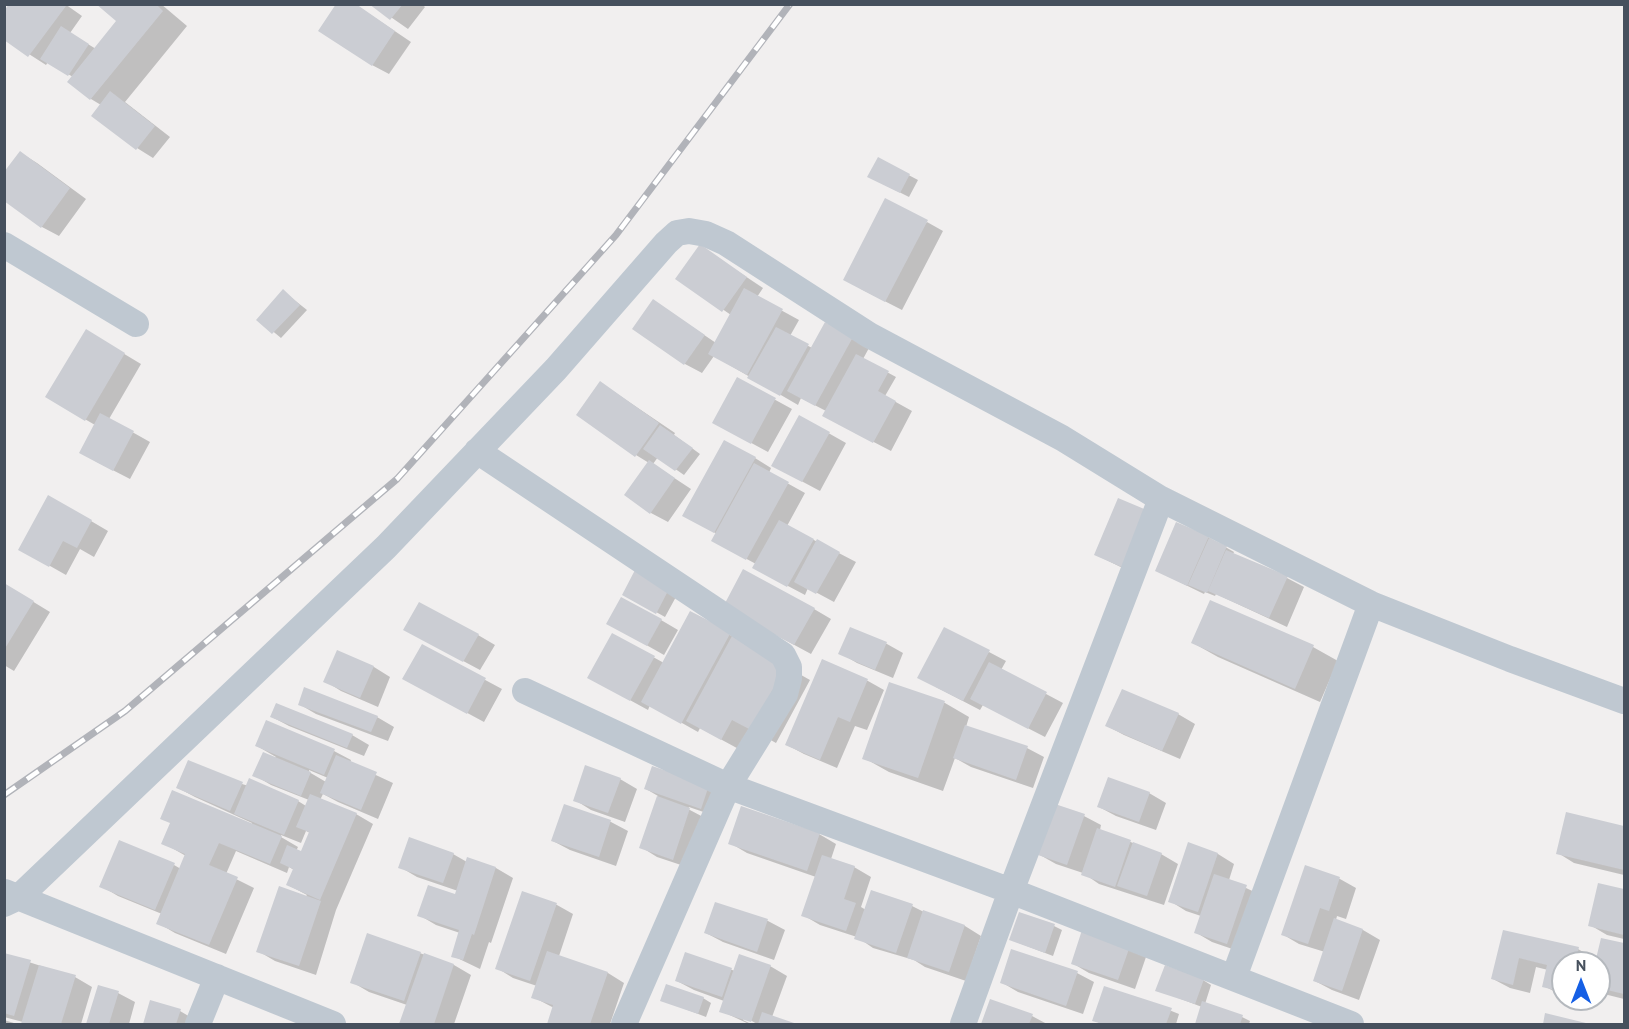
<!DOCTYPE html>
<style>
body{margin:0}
#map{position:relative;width:1629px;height:1029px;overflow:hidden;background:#f1efef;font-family:"PT Sans",sans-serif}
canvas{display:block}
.frame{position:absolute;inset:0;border:6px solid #46505d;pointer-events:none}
.north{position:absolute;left:1551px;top:951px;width:60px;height:60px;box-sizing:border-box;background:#fff;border:2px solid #b5b9be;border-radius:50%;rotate:0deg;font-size:16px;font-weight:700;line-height:24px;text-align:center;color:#46505d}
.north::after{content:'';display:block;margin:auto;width:21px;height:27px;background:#155fe5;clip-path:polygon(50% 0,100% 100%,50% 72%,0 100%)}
</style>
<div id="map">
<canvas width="1629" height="1029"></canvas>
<div class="frame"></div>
<div class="north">N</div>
</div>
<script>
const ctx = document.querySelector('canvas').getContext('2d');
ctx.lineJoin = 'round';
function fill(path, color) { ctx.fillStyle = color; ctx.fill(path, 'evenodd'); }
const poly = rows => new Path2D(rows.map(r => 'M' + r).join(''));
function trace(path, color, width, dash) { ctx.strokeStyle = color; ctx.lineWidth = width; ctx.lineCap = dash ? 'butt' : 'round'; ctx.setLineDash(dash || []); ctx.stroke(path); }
const shadow = poly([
 [11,4,65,4,82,16,70,33,96,49,118,21,98,4,161,4,187,26,125,102,170,137,153,158,137,148,101,105,91,99,73,77,48,62,46,65,4,38],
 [372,4,422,4,425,7,408,29],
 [359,7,411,42,389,74,372,65],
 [21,153,37,163,86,199,59,236,42,227],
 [878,159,918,180,909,197,877,181],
 [927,222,943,231,902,310,861,289],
 [700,246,763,288,757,297,799,320,790,336,812,348,825,324,869,348,863,359,896,377,885,396,912,411,891,451,841,425,826,411,801,398,798,405,714,356,702,373,685,364,654,301,716,343,731,315,677,278],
 [283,291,307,310,281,338,258,319],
 [86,331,141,364,109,419,150,442,130,479,97,462,95,425,47,397],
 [737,379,792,409,768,452,731,432],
 [601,383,675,433,674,435,700,454,684,475,658,457,653,464,691,489,668,522,651,513,649,463,636,455],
 [800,417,846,443,820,491,790,475],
 [755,458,771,468,769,473,805,493,787,526,856,562,834,602,808,588,805,595,771,577,756,564,730,550,717,534,701,525],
 [1119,500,1141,577,1096,555],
 [91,521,108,531,94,557,80,549,66,575,20,549],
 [1208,537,1234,552,1233,554,1287,578,1304,587,1287,627,1216,594,1215,596,1205,592,1204,594,1157,571],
 [635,572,677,595,665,617,624,594],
 [4,584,50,612,14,671,4,665],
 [1211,602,1313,647,1338,661,1320,702,1218,657,1193,643],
 [814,609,831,619,811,654,741,616],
 [691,613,810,680,776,743,758,733,746,753,700,728,698,732,650,705,648,710,606,687,613,635,664,663],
 [661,620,678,630,664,655,625,633],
 [851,628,887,644,903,653,893,678,857,663,840,653],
 [478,635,495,645,480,670,422,639],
 [422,646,502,689,484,722,421,688],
 [338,652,374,667,390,677,378,707,341,691,325,681],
 [989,652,1006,661,1001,670,1063,703,1045,737,983,705,980,710,936,687],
 [822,661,868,681,884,690,867,730,855,726,837,768,804,754,787,745],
 [890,683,945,703,969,717,966,727,1027,748,1044,757,1033,788,971,767,955,758,943,791,889,772,864,758],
 [299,704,377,717,394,727,388,741,316,714],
 [1178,714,1195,724,1180,759,1124,735,1107,726],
 [272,717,352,735,369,745,364,756,289,726],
 [267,722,334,751,351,760,350,763,393,783,378,819,338,802,323,794,320,800,356,814,373,824,336,910,316,975,275,961,258,951,307,895,288,885,294,870,289,867,287,873,236,851,226,874,254,888,226,954,175,933,158,923,162,914,118,896,101,886,174,865,181,869,186,856,163,843,252,825,252,823,195,797,178,788,242,784,298,801,306,806,309,800,271,785,254,775,276,757,257,746],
 [309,770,328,778,326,782,309,772],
 [306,831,310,833,302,853,296,851,298,847,281,837,281,835,301,843],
 [653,768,725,796,718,817,689,807,688,809,707,819,690,868,657,857,641,847,658,796,646,789],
 [620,779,637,789,625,822,591,810,575,800],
 [1149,793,1166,803,1156,830,1116,816,1099,807],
 [565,806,611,822,628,831,616,866,570,850,553,841],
 [1567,814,1624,828,1624,875,1574,863,1558,853],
 [1084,816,1101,825,1100,830,1161,854,1178,864,1164,905,1099,884,1083,873,1056,864,1040,855],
 [819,834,836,844,831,859,854,867,871,877,861,907,866,910,912,906,924,912,965,926,981,936,966,981,925,967,914,960,873,948,857,937,820,925,803,915,816,877,747,853,730,843],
 [1189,844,1218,854,1234,864,1229,880,1263,896,1244,953,1212,942,1195,932,1201,916,1186,911,1170,901],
 [453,854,467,862,468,859,496,868,513,878,491,943,489,942,480,969,453,956,460,933,436,925,419,915,456,896,458,891,417,877,400,867],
 [1306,867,1340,879,1356,888,1346,919,1337,916,1336,920,1363,930,1380,940,1359,1000,1332,990,1315,981,1325,952,1299,944,1282,934],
 [1599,885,1624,891,1624,939,1607,935,1590,925],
 [523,893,557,905,573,914,559,956,608,973,624,983,610,1024,549,1024,554,1008,533,997,537,986,513,978,497,968],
 [716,903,768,921,785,930,774,960,723,942,706,933],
 [1054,926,1062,930,1053,956,1011,940],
 [1504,931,1578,949,1597,960,1602,940,1624,945,1624,999,1608,995,1599,990,1599,963,1563,963,1563,996,1544,986,1548,970,1536,967,1530,993,1510,988,1493,979],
 [1083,932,1146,957,1135,989,1089,973,1072,963],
 [368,935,454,965,471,975,454,1024,401,1024,407,1005,369,992,352,982],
 [4,954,75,977,92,987,81,1024,22,1024,23,1022,4,1017],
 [686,954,735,971,770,966,787,976,772,1017,794,1024,757,1024,745,1017,743,1020,751,1024,749,1024,721,1011,724,1001,694,990,677,981],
 [1077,973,1094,982,1083,1014,1018,992,1001,982],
 [1203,980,1211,985,1205,1004,1242,1017,1250,1021,1249,1024,1199,1024,1197,1023,1202,1007,1157,990],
 [99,987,118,993,135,1002,129,1024,88,1024],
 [703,998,711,1003,706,1017,662,1000],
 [991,1001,1032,1016,1047,1024,983,1024],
 [151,1002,180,1011,197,1021,196,1024,145,1024],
 [1149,1002,1179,1014,1176,1024,1101,1024,1094,1020],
 [1546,1015,1587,1024,1544,1024],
 [4,1020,14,1023,17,1024,4,1024]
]);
const building = poly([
 [9,4,64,4,66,6,28,57,4,40,4,11],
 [96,4,156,4,163,11,90,100,67,82,116,21],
 [336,4,356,4,395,31,372,66,318,31],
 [369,4,403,4,390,20],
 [61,26,89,44,68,76,40,59],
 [110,91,155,126,136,150,91,116],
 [20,151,70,188,41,228,4,201,4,172],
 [878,157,910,174,900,193,867,177],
 [885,198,928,220,885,302,843,280],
 [700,244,747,277,722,312,675,279],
 [744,288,783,309,747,375,708,354],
 [283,289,300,305,272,334,256,320],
 [653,299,705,335,684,365,632,329],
 [825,322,853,337,815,406,787,391],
 [776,327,809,344,780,396,747,378],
 [86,329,125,353,85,421,45,397],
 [856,354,889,371,878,391,896,401,873,443,822,416],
 [737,377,776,398,751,444,712,423],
 [600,381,659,423,635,457,576,415],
 [100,413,134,431,113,471,79,453],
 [799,415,830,432,802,482,771,466],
 [660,425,693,448,675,471,643,449],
 [724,440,756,457,714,533,682,516],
 [649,460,675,478,650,514,624,495],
 [754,463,789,482,746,560,711,541],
 [48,495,92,520,77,548,63,541,49,567,18,550],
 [1118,498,1149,511,1124,568,1094,555],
 [779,520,814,539,787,587,752,568],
 [1176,522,1209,536,1187,586,1155,571],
 [1209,538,1227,546,1207,593,1188,585],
 [817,539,840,552,816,594,794,582],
 [1226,550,1288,576,1269,618,1208,591],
 [743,569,815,608,794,645,723,607],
 [635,570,669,589,656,614,622,595],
 [4,583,34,601,4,650],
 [621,597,662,619,647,646,606,624],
 [1210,600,1314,645,1295,689,1191,643],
 [419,602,479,634,463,662,403,630],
 [690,611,731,632,681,724,641,702],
 [850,627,887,642,875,670,838,654],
 [944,627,990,650,963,701,917,678],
 [612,633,655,656,630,701,587,678],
 [732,636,786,665,751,730,732,720,721,740,686,721],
 [422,644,486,678,467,714,402,679],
 [337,650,374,666,360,698,323,682],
 [822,659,868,679,850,722,838,717,820,760,785,745],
 [989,662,1047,692,1028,729,970,699],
 [889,682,945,701,918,778,862,759],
 [304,687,378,716,371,732,298,705],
 [1122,689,1179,713,1162,751,1105,726],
 [276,703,353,734,347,748,270,717],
 [266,720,335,749,324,775,255,746],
 [965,725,1028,746,1016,780,953,758],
 [263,752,311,772,301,796,252,776],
 [336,755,377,772,361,810,320,793],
 [188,760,243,782,230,811,176,788],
 [585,765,621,778,608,813,573,801],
 [652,766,709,785,701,809,644,789],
 [1108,777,1150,792,1139,822,1097,807],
 [249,778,299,800,284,835,234,814],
 [172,790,282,836,270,864,219,843,209,865,238,877,209,945,156,924,185,854,161,844,170,823,160,819],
 [310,794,357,813,320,900,286,885,293,869,280,863,287,845,301,851,309,832,296,827],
 [657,796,690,808,673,860,639,848],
 [564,804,611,820,599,857,551,841],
 [1055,804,1085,814,1067,865,1038,855],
 [741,806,820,833,807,871,728,844],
 [1566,812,1624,826,1624,870,1556,854],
 [1097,828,1131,840,1115,887,1081,875],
 [409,837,454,853,443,883,398,868],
 [119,840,175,863,155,910,99,887],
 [1133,842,1162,853,1147,896,1117,886],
 [1188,842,1218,853,1198,912,1168,902],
 [822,855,855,866,844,899,856,903,846,931,801,916],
 [467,857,496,867,474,935,472,934,463,960,451,957,459,930,417,916,428,885,455,894],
 [1305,865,1340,877,1329,911,1320,908,1308,944,1281,935],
 [1214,874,1247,885,1227,944,1194,933],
 [1598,883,1624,889,1624,935,1588,926],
 [279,886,321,901,299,966,256,952],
 [871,890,913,904,896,953,854,939],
 [522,891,557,903,530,981,495,969],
 [715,902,768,919,757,952,704,933],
 [923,910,965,925,949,972,907,958],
 [1019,912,1055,924,1045,953,1009,940],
 [1334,918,1363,929,1342,991,1313,981],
 [1082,930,1130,946,1118,980,1071,964],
 [1503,930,1579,947,1575,963,1563,963,1563,992,1542,987,1547,965,1519,958,1513,985,1491,979],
 [367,933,421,952,404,1001,350,983],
 [1601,938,1624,943,1624,994,1599,988,1599,963,1595,963],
 [1011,949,1078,971,1066,1006,1000,983],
 [547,951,608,972,590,1024,547,1024,553,1005,531,998],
 [685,952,732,968,722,997,675,981],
 [4,953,31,960,14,1016,4,1013],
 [424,953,454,964,434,1024,399,1024],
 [739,954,771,965,751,1022,719,1012],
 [39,965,76,975,61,1024,21,1024],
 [1165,965,1204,979,1195,1004,1155,991],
 [666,984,704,997,698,1014,660,1001],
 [98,985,119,991,109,1024,86,1024],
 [1104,986,1172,1008,1166,1024,1103,1024,1092,1021],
 [990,999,1033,1014,1029,1024,981,1024],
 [150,1000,181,1009,176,1024,143,1024],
 [1202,1001,1243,1015,1240,1024,1195,1024],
 [762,1012,797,1024,758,1024],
 [1545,1013,1590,1024,1543,1024]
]);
const minor = poly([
 [4,245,136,324],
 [477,451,783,655,789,667,789,678,785,694,728,786,624,1024],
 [525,691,728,786,1011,891,1351,1024],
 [5,892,333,1024],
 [4,904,19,897,386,547,556,369,666,243,677,233,689,231,706,234,726,243,869,335,1062,438,1161,499,1371,604,1510,659,1624,701],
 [1234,977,1371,604],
 [198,1024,217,977],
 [963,1024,1011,891,1161,499]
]);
const rail = poly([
 [4,795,125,711,397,479,616,235,790,4]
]);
fill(shadow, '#0003');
fill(building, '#cbcdd3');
trace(minor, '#bfc8d1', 26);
trace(rail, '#b1b3b9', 7);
trace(rail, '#fff', 4.5, [14]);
</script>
